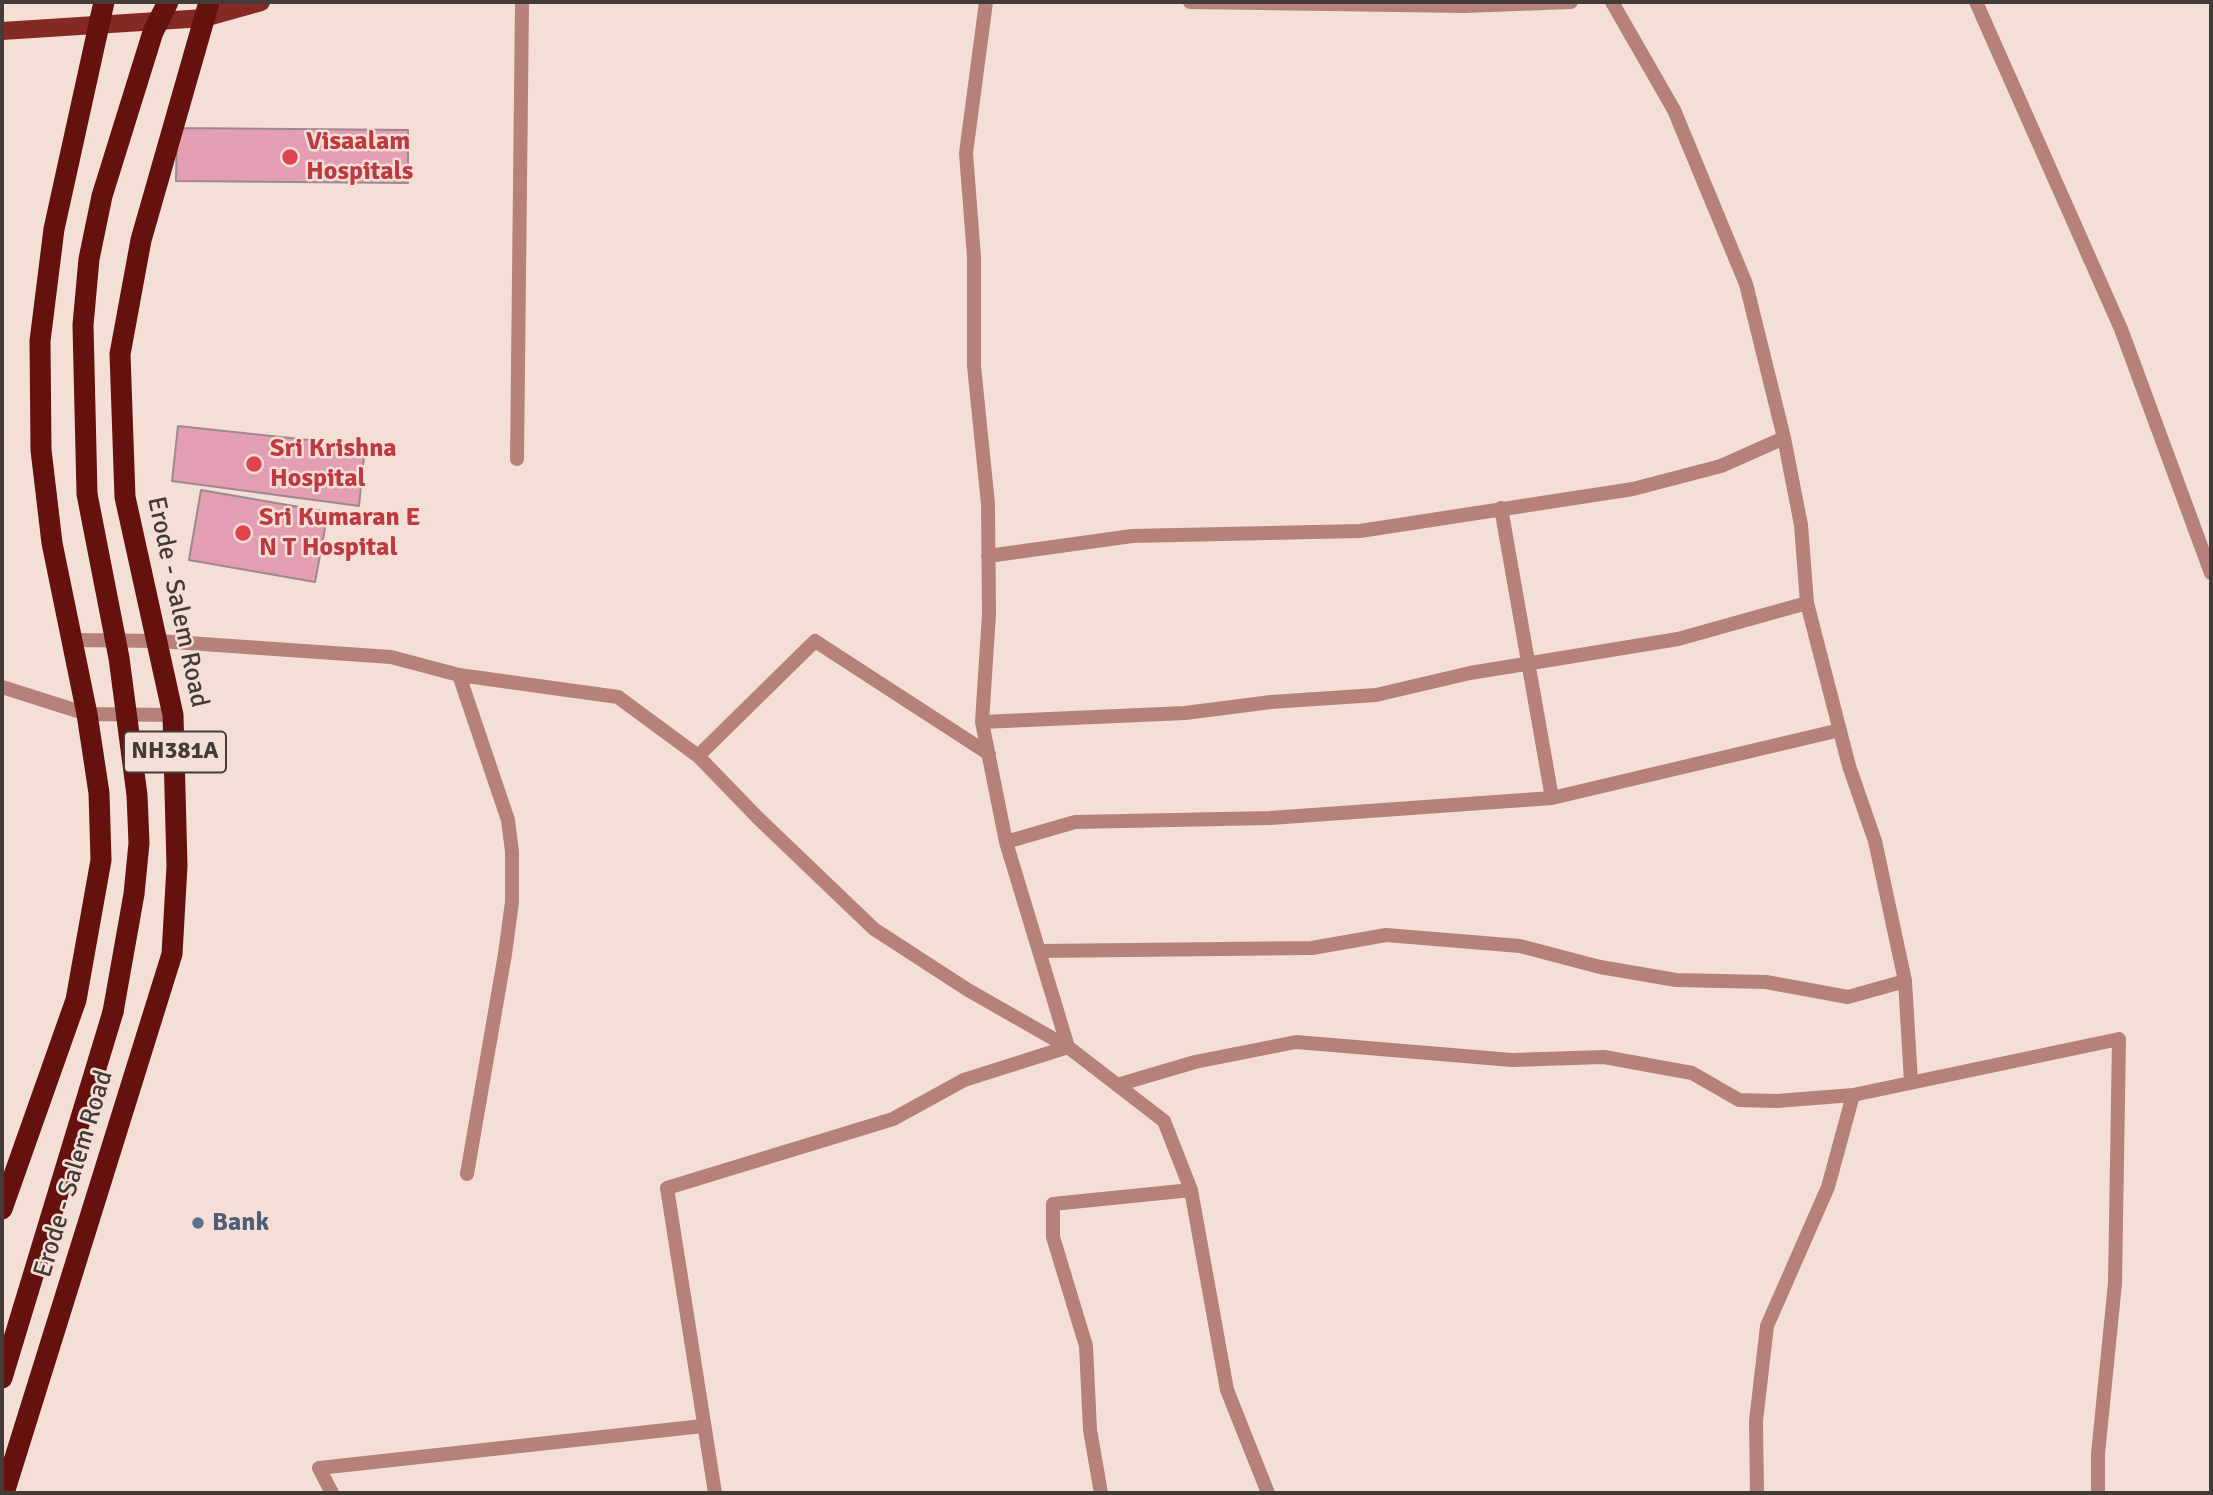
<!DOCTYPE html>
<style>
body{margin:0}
#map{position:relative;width:2213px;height:1495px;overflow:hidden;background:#f4dfd6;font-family:Signika,sans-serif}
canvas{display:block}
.frame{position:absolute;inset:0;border:4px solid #433b37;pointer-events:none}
</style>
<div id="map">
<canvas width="2213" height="1495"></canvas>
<div class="frame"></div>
</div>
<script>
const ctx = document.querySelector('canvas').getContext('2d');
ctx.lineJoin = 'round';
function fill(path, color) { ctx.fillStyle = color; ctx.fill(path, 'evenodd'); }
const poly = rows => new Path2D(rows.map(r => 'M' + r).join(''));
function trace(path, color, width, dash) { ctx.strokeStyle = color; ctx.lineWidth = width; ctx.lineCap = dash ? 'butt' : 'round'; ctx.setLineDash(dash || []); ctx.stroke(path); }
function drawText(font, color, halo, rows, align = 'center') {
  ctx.font = font + ' Signika,sans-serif'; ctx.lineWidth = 5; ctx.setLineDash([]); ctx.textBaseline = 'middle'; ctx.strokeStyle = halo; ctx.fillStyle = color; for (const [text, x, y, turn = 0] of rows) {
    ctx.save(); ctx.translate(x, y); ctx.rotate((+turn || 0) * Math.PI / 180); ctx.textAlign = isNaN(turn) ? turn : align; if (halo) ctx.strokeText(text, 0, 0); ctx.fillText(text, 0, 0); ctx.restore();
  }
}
const building = poly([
 [177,128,408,130,408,183,176,181,177,128],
 [178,426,365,446,359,506,172,481,178,426],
 [201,490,328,512,315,582,189,560,201,490]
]);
const street = poly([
 [1190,2,1464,6,1571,2],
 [1612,2,1674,110,1746,284,1784,438,1801,525,1807,603,1849,766,1875,841,1905,981,1911,1082],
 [1976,2,2121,329,2211,573],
 [517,459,522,2],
 [1501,508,1552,798],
 [988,556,1132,536,1360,531,1633,489,1721,466,1784,438],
 [73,640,159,641,391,657,459,675,618,697,698,756,758,818,874,929,968,990,1068,1047,1164,1121,1191,1190,1227,1390,1268,1493],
 [459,675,508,820,512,852,512,902,505,954,467,1174],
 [2,687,87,714,173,715],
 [982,722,1185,713,1271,702,1376,695,1470,673,1678,639,1807,603],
 [698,756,815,641,989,754],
 [1006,842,1075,822,1270,818,1552,798,1840,730],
 [1039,951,1312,948,1386,935,1520,946,1600,967,1676,980,1766,982,1848,997,1905,981],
 [1117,1085,1195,1062,1296,1042,1512,1060,1604,1057,1692,1073,1739,1100,1777,1101,1853,1095,2119,1039,2115,1283,2098,1454,2098,1493],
 [332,1493,319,1468,703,1426],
 [715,1493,667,1188,893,1119,964,1080,1068,1047,1006,842,982,722,989,614,988,504,974,366,974,257,966,153,986,2],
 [1101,1493,1090,1430,1086,1346,1053,1237,1053,1204,1191,1190],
 [1757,1493,1756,1421,1767,1326,1828,1187,1853,1095]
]);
const primary = poly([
 [2,31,204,18,261,2]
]);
const highway = poly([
 [2,1209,76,1000,101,860,99,793,87,714,52,543,41,450,40,341,54,229,104,2],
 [2,1378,113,1012],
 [4,1493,172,954,177,866,173,715,125,497,120,354,141,240,209,2]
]);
const highwayBridge = poly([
 [113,1012,134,894,139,843,137,795,119,658,87,494,83,325,89,259,102,196,153,32,168,2]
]);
const markers = [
 [290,157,9,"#e0444e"],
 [254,464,9,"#e0444e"],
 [243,533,9,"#e0444e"],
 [198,1223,7,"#5c6f8a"]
];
const shields = [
 [175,752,102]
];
const shieldNames = [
 ["NH381A",175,752]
];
const healthNames = [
 ["Visaalam",306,142],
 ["Hospitals",306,172],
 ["Sri Krishna",270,449],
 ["Hospital",270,479],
 ["Sri Kumaran E",259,518],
 ["N T Hospital",259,548]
];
const streetNames = [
 ["Erode - Salem Road",177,602,78],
 ["Erode - Salem Road",74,1174,-73]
];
const serviceNames = [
 ["Bank",212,1223]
];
fill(building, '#e49eb4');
trace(building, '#9d888e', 2);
trace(street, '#b6817a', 14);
trace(primary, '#842923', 18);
trace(highway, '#65110e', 21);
trace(highwayBridge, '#65110e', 21);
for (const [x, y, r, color] of markers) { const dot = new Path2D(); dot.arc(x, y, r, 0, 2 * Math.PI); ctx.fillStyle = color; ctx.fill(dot); trace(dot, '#f4dfd6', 2.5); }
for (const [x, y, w] of shields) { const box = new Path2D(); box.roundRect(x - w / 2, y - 20.5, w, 41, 5); ctx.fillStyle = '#f4dfd6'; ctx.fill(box); trace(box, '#433b37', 2); }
drawText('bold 24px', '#433b37', null, shieldNames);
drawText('bold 26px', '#be3a42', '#f4dfd6', healthNames, 'left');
drawText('26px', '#433b37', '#f4dfd6', streetNames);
drawText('bold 26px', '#4e5e75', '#f4dfd6', serviceNames, 'left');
</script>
